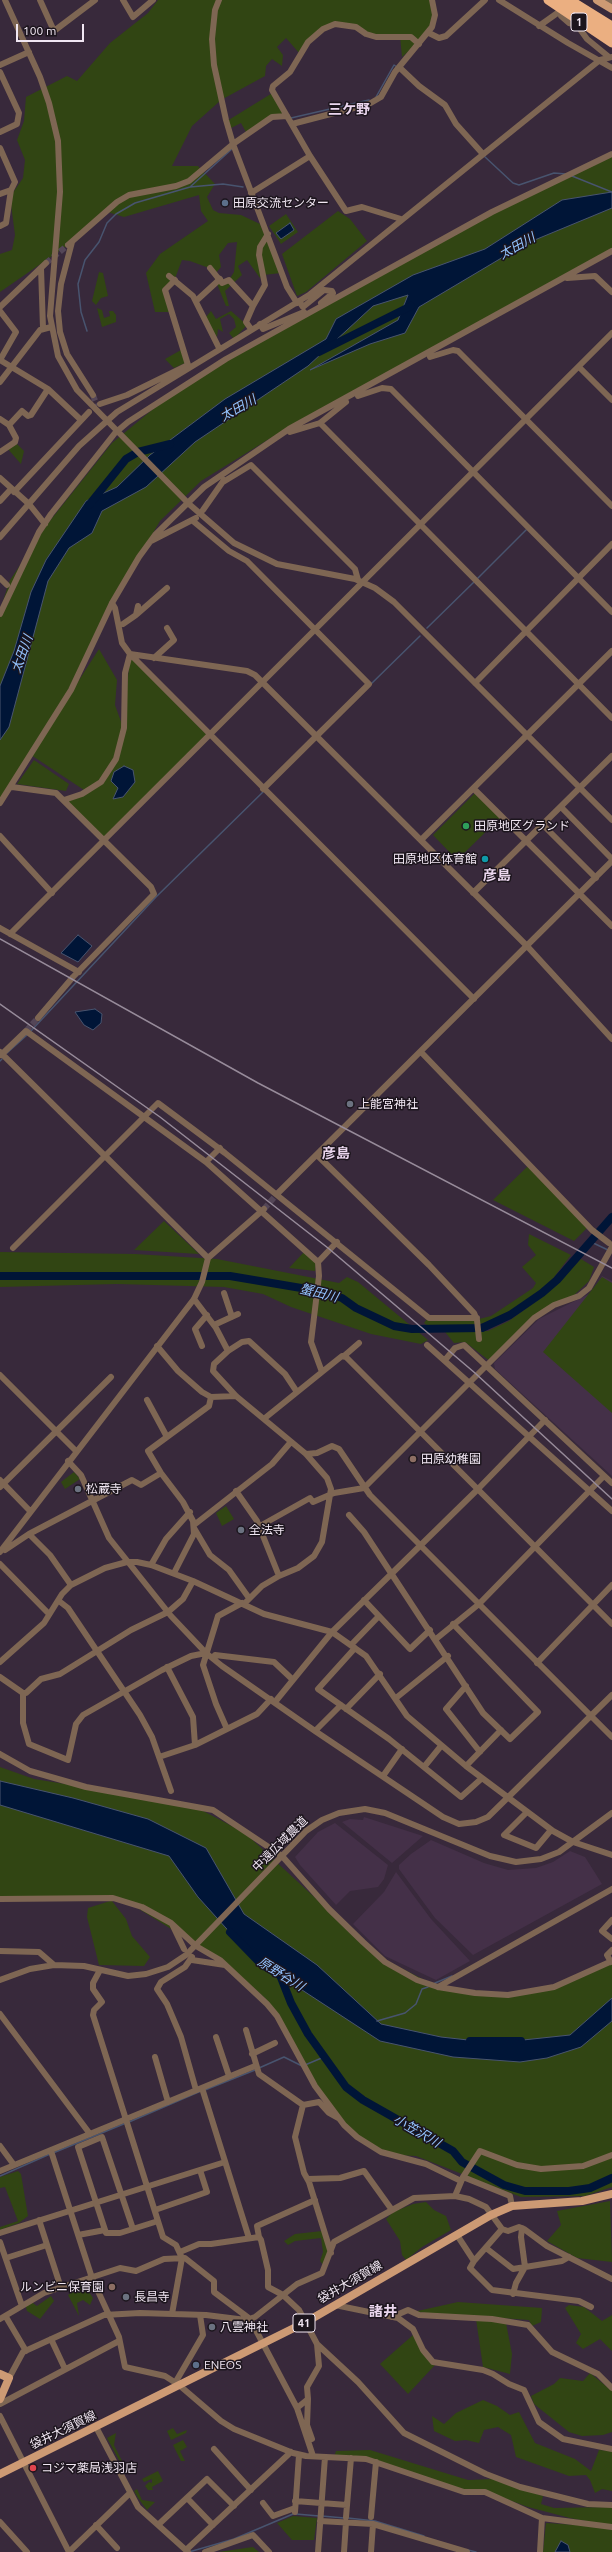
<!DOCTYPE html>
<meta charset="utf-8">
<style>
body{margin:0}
#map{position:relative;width:612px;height:2552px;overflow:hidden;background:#38293b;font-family:Ubuntu,sans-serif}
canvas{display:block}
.scale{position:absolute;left:16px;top:24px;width:68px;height:18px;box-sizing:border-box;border:2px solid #f1e7f3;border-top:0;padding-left:5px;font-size:12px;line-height:14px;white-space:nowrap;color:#f1e7f3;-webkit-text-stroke:3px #1c151d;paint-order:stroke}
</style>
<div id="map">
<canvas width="612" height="2552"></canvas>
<div class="scale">100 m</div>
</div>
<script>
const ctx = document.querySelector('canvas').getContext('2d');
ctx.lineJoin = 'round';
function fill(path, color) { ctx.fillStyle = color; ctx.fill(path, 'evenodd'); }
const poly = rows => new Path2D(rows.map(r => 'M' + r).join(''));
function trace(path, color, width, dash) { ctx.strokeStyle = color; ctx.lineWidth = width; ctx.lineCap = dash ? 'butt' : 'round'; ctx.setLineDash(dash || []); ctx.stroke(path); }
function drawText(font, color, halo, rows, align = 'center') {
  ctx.font = font + ' Ubuntu,"Noto Sans JP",sans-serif'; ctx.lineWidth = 3; ctx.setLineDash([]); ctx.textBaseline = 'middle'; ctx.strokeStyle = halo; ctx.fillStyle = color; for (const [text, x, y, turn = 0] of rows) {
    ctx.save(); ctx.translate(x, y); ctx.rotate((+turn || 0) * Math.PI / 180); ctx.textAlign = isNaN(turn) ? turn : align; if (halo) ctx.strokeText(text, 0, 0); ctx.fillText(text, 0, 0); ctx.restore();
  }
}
const built = poly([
 [602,1276,612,1281,612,1476,495,1369,494,1363,539,1319,591,1293],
 [364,1817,423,1836,392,1863,342,1822,350,1819,363,1820],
 [335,1823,388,1865,384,1879,378,1887,350,1891,336,1905,300,1865,295,1857,318,1832],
 [431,1840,484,1863,508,1870,536,1868,553,1862,570,1851,585,1857,602,1884,473,1955,435,1918,399,1869,399,1865,411,1854],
 [396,1872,431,1919,470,1961,436,1980,385,1956,353,1924,384,1892]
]);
const green = poly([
 [158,0,432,0,435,14,428,34,402,57,400,36,379,38,347,23,323,29,300,54,286,38,277,47,283,55,282,66,272,59,266,66,265,76,221,100,192,126,172,166,198,166,215,184,207,197,213,210,219,213,241,215,260,224,281,273,263,275,260,278,247,260,238,266,242,275,225,291,229,306,226,306,217,284,229,280,234,272,237,242,228,243,219,255,221,267,215,274,209,268,190,261,182,260,174,281,165,290,169,312,155,312,146,273,160,254,208,221,201,211,199,195,124,217,104,211,68,245,0,292,0,254,12,250,15,235,10,197,23,178,25,160,17,140,24,121,26,97,67,76,77,81,110,43,148,13],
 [274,92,285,116,274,116,247,134,241,123,229,129,227,121],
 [612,154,612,250,269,439,201,481,160,521,128,576,47,730,99,649,117,680,115,705,123,727,130,657,207,735,105,838,65,802,84,790,31,755,0,803,0,610,10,580,49,522,112,443,169,396,226,359,542,187],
 [338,211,350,219,367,241,306,292,297,296,282,254],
 [286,214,298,232,281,244,269,226],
 [99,272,103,273,108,296,101,298,96,305,92,301],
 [97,308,102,310,104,318,110,316,109,311,113,311,116,315,116,322,102,327],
 [211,311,216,319,231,311,247,325,234,339,229,333,236,327,234,319,229,314,220,319,223,332,218,329,217,337,205,318],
 [181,350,185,363,174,368,165,359],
 [16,443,24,451,21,464,7,448],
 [34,760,69,784,66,791,17,784],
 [475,793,500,818,457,860,433,835],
 [528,1166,587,1228,574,1241,493,1200],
 [164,1221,199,1254,134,1250],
 [529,1234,571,1255,548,1285,508,1314,489,1323,453,1326,428,1326,424,1323,427,1319,475,1320,491,1316,533,1288,536,1283,522,1267,536,1255,528,1245],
 [0,1252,135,1254,217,1259,339,1283,347,1277,358,1282,428,1340,421,1344,371,1334,291,1307,263,1294,224,1287,117,1284,0,1287],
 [304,1252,316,1263,315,1271,289,1268],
 [581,1259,594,1267,589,1281,570,1299,537,1316,491,1362,465,1342,454,1343,445,1332,488,1331,509,1321,546,1294],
 [602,1277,612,1283,612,1413,543,1352],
 [74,1472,80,1479,65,1489,61,1482],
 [226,1506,234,1519,222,1526,216,1513],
 [0,1767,34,1779,190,1804,245,1833,378,1956,438,1987,515,1994,554,1987,612,1959,612,2187,585,2196,521,2197,416,2156,395,2155,365,2143,340,2119,301,2063,265,1998,226,1963,126,1901,112,1901,126,1919,132,1936,150,1957,144,1966,99,1965,87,1917,88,1908,110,1901,0,1899],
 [18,2171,21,2174,28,2216,19,2223,0,2230,0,2227,18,2221,5,2187,0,2188,0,2177],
 [610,2201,612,2262,577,2258,547,2241,561,2225,557,2211],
 [426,2202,434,2210,446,2216,451,2230,422,2247,406,2260,402,2255,400,2241,386,2219,393,2212,413,2204],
 [322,2231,328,2250,323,2265,320,2261,323,2252,321,2238,295,2241,288,2245,284,2241,295,2234],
 [90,2282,93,2286,89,2292,93,2298,90,2305,83,2300,77,2303,79,2316,68,2295,84,2283],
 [51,2296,54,2301,40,2319,27,2311,25,2304,30,2301,37,2306],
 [458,2302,542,2308,541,2322,532,2326,529,2320,413,2312],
 [569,2305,584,2307,602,2321,612,2315,612,2351,600,2339,583,2349,576,2343,581,2334,565,2308],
 [476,2319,506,2323,512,2354,510,2374,483,2367],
 [413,2335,435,2365,408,2394,380,2364],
 [590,2373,612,2391,612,2432,603,2435,582,2436,569,2432,534,2404,531,2396,554,2384,560,2378,583,2381],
 [483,2400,497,2406,510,2415,519,2412,535,2443,575,2459,591,2471,599,2450,612,2451,612,2491,602,2489,595,2493,590,2480,586,2475,569,2476,516,2457,511,2435,498,2427,484,2430,479,2443,466,2440,455,2441,434,2431,432,2416,444,2424,456,2413],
 [173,2428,177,2434,187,2430,186,2433,171,2440,167,2431],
 [116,2433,114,2445,122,2461,120,2462,107,2438],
 [183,2440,187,2447,180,2451,185,2461,181,2461,173,2445],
 [370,2450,468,2480,494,2479,543,2496,541,2504,554,2508,612,2507,612,2526,570,2518,528,2507,490,2493,462,2491,366,2459,334,2457,336,2451],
 [158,2471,163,2481,152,2487,153,2490,148,2490,145,2486,149,2482,152,2483,152,2479,144,2482,142,2479],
 [137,2489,142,2500,155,2502,147,2510,138,2498,134,2491],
 [293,2516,317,2518,314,2540,292,2540,277,2523],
 [546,2523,592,2526,612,2530,612,2552,543,2552],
 [253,2547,259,2552,217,2552,218,2552]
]);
const water = poly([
 [612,192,612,208,525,244,419,307,405,333,370,344,310,370,398,320,408,295,373,306,308,366,195,442,146,487,102,511,92,533,69,548,48,581,9,727,0,740,0,686,14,651,31,592,46,560,86,501,117,487,150,455,225,399,326,339,336,319,413,275,485,249,562,200,612,192],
 [290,223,294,230,281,239,276,233,290,223],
 [124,766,133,770,135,782,123,797,113,799,118,788,111,781,114,772,124,766],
 [78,935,92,946,78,962,61,953,78,935],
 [95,1009,102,1014,101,1023,93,1030,84,1025,75,1012,95,1009],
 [0,1781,73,1798,148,1819,206,1848,244,1914,317,1965,381,2024,441,2037,495,2043,570,2035,612,1998,612,2021,581,2047,547,2058,520,2062,453,2057,380,2041,273,1971,244,1948,198,1897,169,1856,0,1805,0,1781],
 [561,2541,568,2545,570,2552,555,2552,561,2541]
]);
const stream = poly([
 [376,97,394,65,397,67],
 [291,118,369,100],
 [484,156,513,183,519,185,554,173,566,174],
 [572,176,612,192],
 [190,187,233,148],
 [87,331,81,312,78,284,85,260,99,242,107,223,116,214,135,203,190,187,223,184,243,187],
 [477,579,526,530],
 [427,628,474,582],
 [371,684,420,636],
 [30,1032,156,897,264,791],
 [7,1053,27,1035],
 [0,1061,2,1059],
 [589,1241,608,1250],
 [435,1983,452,1976],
 [377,2021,405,2013,416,2004,422,1989,428,1987],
 [305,2065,324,2057],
 [259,2068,284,2057,302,2066],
 [205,2090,255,2070],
 [129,2122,201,2091],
 [53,2153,126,2123],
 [0,2176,50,2154],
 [296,2514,319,2516],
 [322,2516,344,2518],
 [348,2518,375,2521,424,2536],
 [468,2550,476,2552],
 [189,2552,234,2539,293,2514]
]);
const river = poly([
 [319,352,411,306],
 [89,505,126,459,138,452,170,444],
 [0,1276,230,1276,313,1290,342,1298,356,1308,394,1326,412,1329,482,1328,510,1315,542,1293,557,1280,612,1217],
 [230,1932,261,1964,281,1976],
 [280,1975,291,2003,308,2034,346,2087,363,2100,453,2151,462,2162,504,2185,525,2191,569,2191,590,2188,612,2178],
 [470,2041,521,2041]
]);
const minorTunnel = poly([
 [46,263,68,245],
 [93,395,97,406],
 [26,1031,38,1018],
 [264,1209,277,1194]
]);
const minor = poly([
 [5,0,40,77,49,103,58,141,60,192,50,316,58,356,77,390,189,504,234,543,277,564,355,579,375,588,394,602,612,820],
 [40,0,54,31,95,0],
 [123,0,133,17,153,0],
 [219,0,215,10,212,39,214,65,226,120,233,144,287,287,297,303],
 [499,0,568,43,612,68],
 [608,0,612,3],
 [563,9,561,16,569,23,577,25,587,39,609,57],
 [539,26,563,9],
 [429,33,439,38,446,36,485,0],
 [0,65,29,52],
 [399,67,419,86,445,105,456,124,482,153],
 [0,72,19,113,17,124,0,132],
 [292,124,369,104,381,97,395,72,432,27,435,15,432,0],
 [0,148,15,182,11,190,6,223,0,226],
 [251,193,310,156],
 [0,194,11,190],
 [401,219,362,207,346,211,310,156,272,90,273,86,290,72,308,42,323,29,335,24,356,27,366,34,376,37,411,37,419,44],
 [72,242,61,284,58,311,60,332,67,354,93,395],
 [68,245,117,202,129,195,176,186,189,181,233,144,272,117,287,116],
 [41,268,43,328],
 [210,268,222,283,229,280,253,306],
 [169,276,193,296,219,348],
 [567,278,595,276,612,292],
 [175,280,165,290,188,365],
 [196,301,220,279],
 [299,301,303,307,324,290,332,291,333,293,321,303],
 [0,307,46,263],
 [0,311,16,332,0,360,48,389,81,420],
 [260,324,263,329,304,312],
 [251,329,246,322,253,306,265,285,259,255,260,247,268,234],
 [430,357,453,350,458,351,612,506],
 [579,367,612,400],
 [0,382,40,330,51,327],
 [358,396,382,388,391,389,612,612],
 [100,404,127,395,188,365],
 [0,419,9,425,16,438,15,442,0,452],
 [320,423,612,718],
 [9,425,22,411,28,416,31,415,48,389],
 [290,432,320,423,346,402],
 [0,478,29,504,45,524],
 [223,482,251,465,355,569,358,580],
 [14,492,89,412],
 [0,501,11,489],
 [203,510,224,480],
 [193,521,229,551,247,561,369,684,263,789],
 [0,537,79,446,117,412,309,295,585,72,600,60,612,57],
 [151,541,196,518],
 [0,578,7,585],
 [112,603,115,608,122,643,130,654,474,999],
 [0,614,39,532,51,514,115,433,128,422,226,359,318,308,492,212,612,154],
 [136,615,167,588],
 [123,624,136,615,138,606],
 [130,654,247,671,255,675,527,946,612,1039],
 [154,658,174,640,167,628],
 [475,683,612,544],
 [12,787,56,793,151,887,154,894,73,977,38,1018],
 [474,789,612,926],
 [64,800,82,794,101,782,116,759,124,728,125,673,130,654],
 [0,803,71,690,112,603,139,557,155,535,204,487,289,429,612,251],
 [561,807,612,859],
 [543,825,596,878],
 [0,836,52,893],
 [421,840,612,651],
 [473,893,612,756],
 [0,928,79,972],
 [10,934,612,333],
 [0,1052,208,1258,202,1282,194,1299,0,1552],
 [421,1052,592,1230,609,1243],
 [1,1055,26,1031,206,1162,318,1262,319,1276,311,1342,322,1372,265,1418],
 [317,1155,429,1265,474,1313,477,1320,479,1339],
 [206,1162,220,1148],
 [277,1194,612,861],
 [13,1248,158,1103,225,1153,429,1318,477,1318],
 [208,1258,264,1209],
 [318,1262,337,1242],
 [224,1293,232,1317],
 [194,1299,216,1328,228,1351,214,1364,213,1371,236,1396,306,1454,327,1478,331,1489,322,1542,314,1556,298,1568,279,1576,262,1586,244,1604],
 [214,1325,238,1314],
 [427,1345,612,1511],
 [157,1346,178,1371,202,1392,211,1397,236,1396],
 [202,1346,195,1329,207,1315],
 [228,1351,242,1342,249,1341,285,1374,297,1392],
 [344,1356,359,1343],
 [445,1360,455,1348,464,1345,612,1483],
 [322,1372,342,1356,346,1357,612,1624],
 [0,1375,76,1451],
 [147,1400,167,1437],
 [306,1454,317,1453,332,1446,339,1449,370,1495,612,1737],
 [68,1461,81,1475,109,1538,171,1616,206,1653,222,1666,315,1731,443,1817,459,1824,476,1822,488,1817,612,1695],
 [0,1480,30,1511],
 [0,1487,111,1377],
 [236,1491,257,1521,279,1576],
 [349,1515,364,1532,483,1713,510,1739,538,1712,453,1624],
 [194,1525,272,1464,290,1443],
 [260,1526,310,1498,313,1502,334,1493,364,1488,534,1318,554,1305,579,1296,589,1288,612,1247],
 [194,1528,210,1555,229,1570,249,1598],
 [29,1534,50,1555,71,1585],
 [5,1550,29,1534,132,1480,141,1485,161,1473],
 [0,1564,49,1614],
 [151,1565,166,1539,190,1512],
 [174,1573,194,1534,193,1521,183,1502,161,1473,148,1451,209,1406,211,1397],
 [364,1600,410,1649,430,1630],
 [59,1601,68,1608,140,1715,152,1737,171,1791],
 [436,1639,479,1604,604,1476],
 [351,1645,379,1616],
 [355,1648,318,1689,389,1739,461,1797,481,1779],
 [212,1658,215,1655,274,1662,292,1679],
 [0,1662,44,1623,62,1594,71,1585,105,1568,127,1562,137,1562,151,1565,193,1581,264,1614,332,1632,366,1656,407,1716,466,1766,553,1831,573,1842,612,1855],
 [537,1663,612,1585],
 [167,1667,193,1717,195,1745],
 [0,1677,23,1693,26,1693,41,1679,60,1674,131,1630,168,1612,183,1599,193,1581],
 [466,1686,446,1709,480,1752],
 [23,1693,23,1723,29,1744,68,1760,76,1724,83,1715,162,1670,191,1656,206,1653],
 [396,1698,448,1656],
 [275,1702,332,1632,477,1490,545,1420],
 [346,1709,380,1674],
 [227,1729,216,1704,203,1665,218,1616,242,1603],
 [315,1731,341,1705],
 [0,1754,30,1771,86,1787,213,1810,282,1856,329,1909,363,1942,385,1962,417,1980,438,1987,475,1993,508,1995,554,1987,612,1961],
 [159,1757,195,1745,257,1714,271,1699],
 [466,1766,501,1730],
 [424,1767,441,1746],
 [383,1776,402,1749],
 [527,1812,504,1835,536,1848,551,1830],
 [0,1899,113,1898,142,1907,171,1923,196,1946,220,1960,267,2004,277,2016,315,2086,344,2125,357,2137,381,2152,426,2164,461,2181],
 [612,1920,602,1931,612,1939],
 [172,1924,184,1949],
 [0,1951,39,1952,54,1965],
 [192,1957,185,1967,161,1982,157,1989,167,2004,181,2037,196,2090],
 [192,1960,225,1965],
 [611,1962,607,1955,612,1950],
 [100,1970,93,1983,93,1989,102,2002,94,2010,93,2015,163,2237,176,2245,182,2258,172,2314],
 [0,1980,30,1969,54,1965,84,1966,128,1976,146,1974,168,1967,186,1955,306,1831,322,1820,339,1813,365,1809,385,1813,490,1856,516,1862,541,1859,559,1852,612,1813],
 [438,1987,612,1889],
 [0,2014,90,2134],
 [246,2030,259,2074,303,2105,295,2137,304,2173,309,2182,331,2253],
 [216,2037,229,2076],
 [252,2054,275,2043],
 [155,2057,168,2102],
 [202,2088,249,2238],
 [303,2105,319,2102,329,2113,338,2118],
 [0,2146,14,2165],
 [51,2151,92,2278,119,2337,125,2367,165,2376,179,2385,221,2421,234,2429,293,2453,306,2456,366,2459,464,2492,485,2492,542,2518,612,2527],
 [0,2171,255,2066],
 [463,2177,510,2196,512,2206],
 [308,2179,340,2178,364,2171,392,2210],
 [455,2196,463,2177,480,2151,517,2165,541,2169,583,2166,612,2155],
 [155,2210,207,2192,200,2170],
 [39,2220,61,2288],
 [133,2229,102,2137,78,2147,106,2233,120,2233,158,2221],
 [0,2233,225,2162],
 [78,2235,105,2230],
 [457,2235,474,2261,470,2268,492,2290,579,2301,591,2307],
 [259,2237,257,2226,315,2200],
 [0,2242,22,2306],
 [486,2248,513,2269,562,2261,569,2257],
 [180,2252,199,2244,211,2244,259,2237,261,2240,268,2270,268,2287,283,2295,299,2310,317,2344,319,2366,307,2387,308,2399,297,2408],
 [6,2258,47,2245],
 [474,2261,502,2229],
 [513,2294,516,2283,525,2267,521,2237,522,2228],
 [335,2305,398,2318,413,2329,423,2350,433,2362,483,2370,493,2374,509,2384,524,2390,539,2422,563,2439,612,2449],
 [6,2317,26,2351],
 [392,2317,408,2310,419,2315,492,2319,528,2325,552,2352,598,2374,612,2388],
 [0,2319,44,2293,120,2268,136,2271,164,2259,185,2258,214,2281,214,2292,250,2319,297,2408,313,2456],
 [51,2339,65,2369],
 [317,2344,358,2382,404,2433,486,2474,520,2487,588,2504,612,2505],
 [9,2378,23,2352,104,2315,140,2313,206,2315,246,2320,255,2317,297,2284,322,2273,334,2242,414,2198,455,2196,469,2199,486,2207,502,2229,508,2231,519,2227,524,2229,547,2246,612,2279],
 [175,2383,203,2335,200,2315],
 [308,2399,307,2425,312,2439],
 [0,2404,119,2341],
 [0,2416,69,2552,130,2493],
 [96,2427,138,2507,188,2552],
 [214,2449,251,2490],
 [187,2498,213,2525],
 [295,2501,347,2505],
 [263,2503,273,2516,295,2508],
 [295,2512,299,2455],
 [346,2517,351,2458],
 [371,2517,376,2462],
 [320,2521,373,2524,371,2552],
 [0,2522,27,2552],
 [159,2524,207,2479,234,2506],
 [373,2524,467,2552],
 [96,2525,117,2548],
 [186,2550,291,2452],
 [205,2552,253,2535,269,2552],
 [318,2552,325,2457],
 [344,2552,346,2522],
 [540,2552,542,2518]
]);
const major = poly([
 [597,0,612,9],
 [0,2374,9,2378,0,2399],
 [0,2474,306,2322,491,2215,512,2206,582,2201,612,2194]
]);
const highway = poly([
 [548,0,612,43],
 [558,0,612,34],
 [570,0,612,26]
]);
const rail = poly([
 [0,939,258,1083,612,1268],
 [0,1004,160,1117,328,1248,475,1373,612,1499]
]);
const markers = [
 [225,203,4,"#5c6f8a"],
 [466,826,4,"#2e9e5b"],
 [485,859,4,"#0f9aa8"],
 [350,1104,4,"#6b7280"],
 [413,1459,4,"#8d6e63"],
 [78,1489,4,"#6b7280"],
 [241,1530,4,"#6b7280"],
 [112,2287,4,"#8d6e63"],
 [126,2297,4,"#6b7280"],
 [212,2327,4,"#6b7280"],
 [196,2365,4,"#5c6f8a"],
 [33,2468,4,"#e0444e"]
];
const shields = [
 [579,22,16],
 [304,2323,22]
];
const shieldNames = [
 ["1",579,22],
 ["41",304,2323]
];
const poiNames = [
 ["田原交流センター",233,203],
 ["田原地区グランド",474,826],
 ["田原地区体育館",477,859,"right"],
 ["上能宮神社",358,1104],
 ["田原幼稚園",421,1459],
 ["松蔵寺",86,1489],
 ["全法寺",249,1530],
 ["ルンビニ保育園",104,2287,"right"],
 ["長昌寺",134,2297],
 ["八雲神社",220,2327],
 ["ENEOS",204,2365],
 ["コジマ薬局浅羽店",41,2468]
];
const streetNames = [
 ["中遠広域農道",280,1844,-45],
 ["袋井大須賀線",350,2282,-30],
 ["袋井大須賀線",63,2430,-26]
];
const waterNames = [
 ["太田川",517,246,-29],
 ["太田川",238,408,-29],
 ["太田川",22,654,-70],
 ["蟹田川",319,1293,14],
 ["原野谷川",281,1974,32],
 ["小笠沢川",417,2131,30]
];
const quarterNames = [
 ["三ケ野",349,109],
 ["彦島",497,875],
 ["彦島",336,1153],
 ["諸井",383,2311]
];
fill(built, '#443048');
fill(green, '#314513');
fill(water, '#001537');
trace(water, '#48546f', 1);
trace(stream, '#48546f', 1.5);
trace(river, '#001537', 8);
trace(minorTunnel, '#544657', 6, [6, 3]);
trace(minor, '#7e6653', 6);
trace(major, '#cd9a74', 8);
trace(highway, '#ebaf81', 9);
trace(rail, '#978b9a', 1.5);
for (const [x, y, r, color] of markers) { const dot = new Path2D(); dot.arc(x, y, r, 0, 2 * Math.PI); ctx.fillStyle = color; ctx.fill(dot); trace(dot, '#1c151d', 1.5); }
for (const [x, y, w] of shields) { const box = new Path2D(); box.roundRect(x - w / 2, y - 9, w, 18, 3); ctx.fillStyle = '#1c151d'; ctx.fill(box); trace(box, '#f1e7f3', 1); }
drawText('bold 11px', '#f1e7f3', null, shieldNames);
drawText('12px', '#f1e7f3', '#1c151d', poiNames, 'left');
drawText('12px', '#f1e7f3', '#1c151d', streetNames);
drawText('italic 13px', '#93c3ff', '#1c151d', waterNames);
drawText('bold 14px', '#ebd7ef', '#1c151d', quarterNames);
</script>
